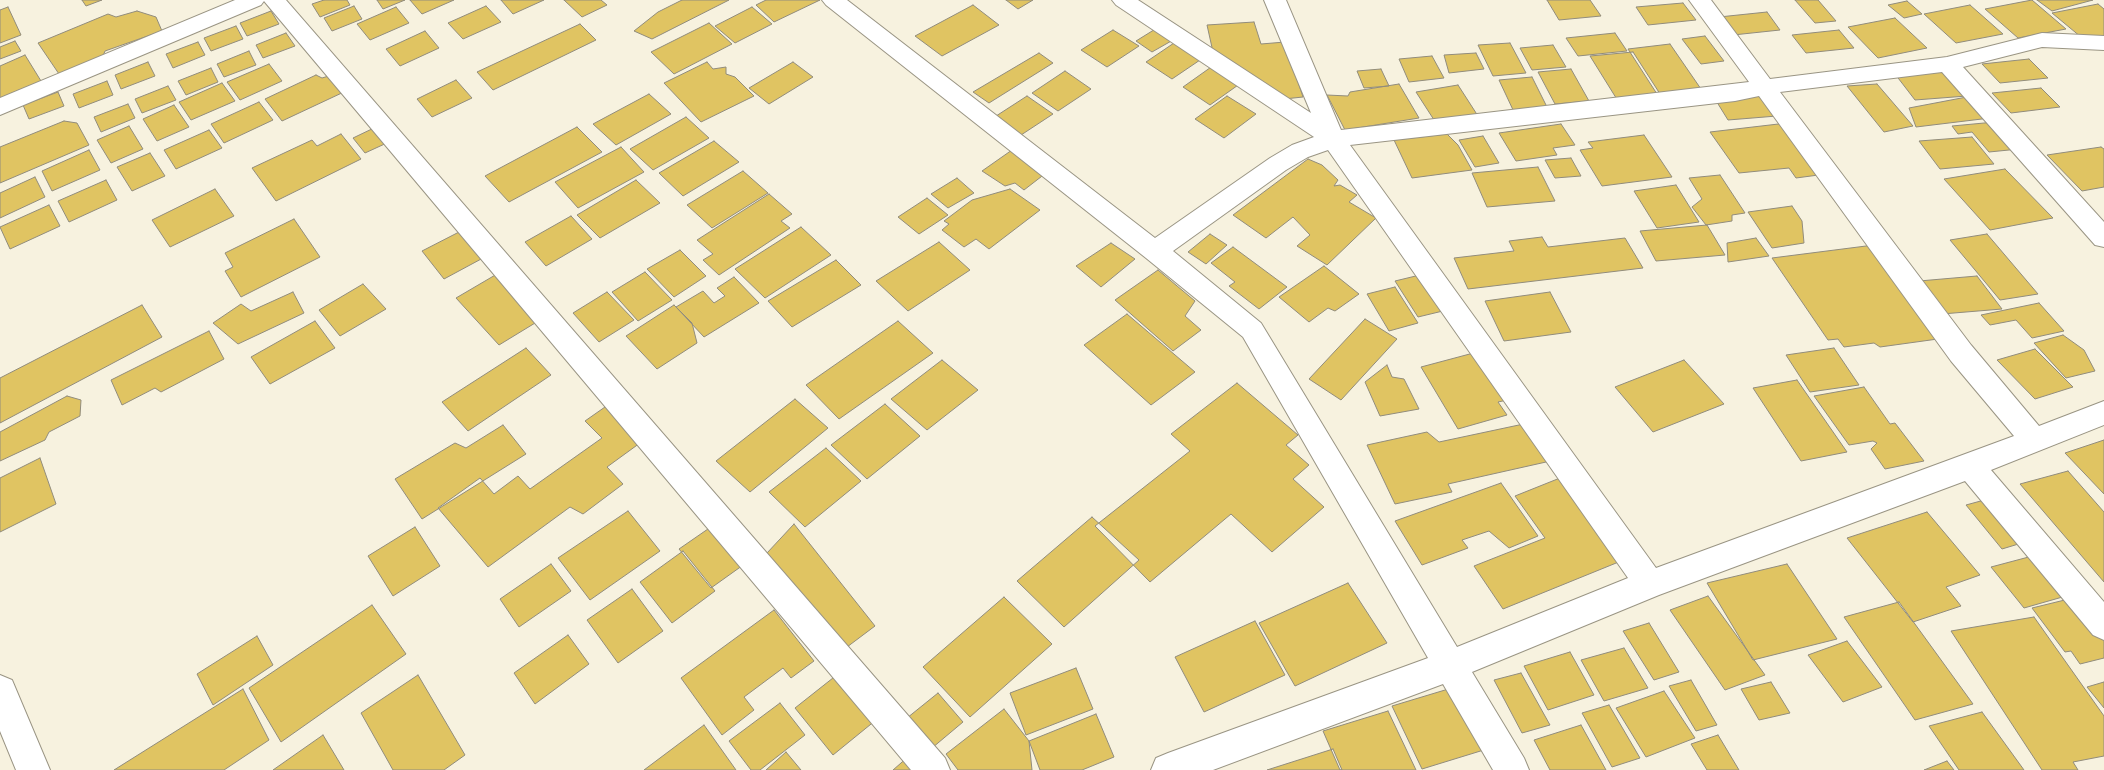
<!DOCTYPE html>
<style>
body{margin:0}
canvas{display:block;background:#f7f2df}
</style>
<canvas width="2104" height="770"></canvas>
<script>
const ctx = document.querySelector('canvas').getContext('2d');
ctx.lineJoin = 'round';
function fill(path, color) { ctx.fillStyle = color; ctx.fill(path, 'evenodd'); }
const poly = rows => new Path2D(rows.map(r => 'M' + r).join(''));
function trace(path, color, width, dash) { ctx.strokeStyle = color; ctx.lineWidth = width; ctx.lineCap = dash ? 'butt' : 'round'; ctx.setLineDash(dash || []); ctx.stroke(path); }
const building = poly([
 [82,0,102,0,86,6,82,0],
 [324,0,347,0,350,5,320,17,312,4,324,0],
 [377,0,405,0,383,9,377,0],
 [410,0,454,0,422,14,410,0],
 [501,0,544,0,513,14,501,0],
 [564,0,601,0,607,5,582,17,564,0],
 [682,0,729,0,652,39,634,31,658,12,682,0],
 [766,0,820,0,774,22,756,5,766,0],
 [1006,0,1033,0,1018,9,1006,0],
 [1547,0,1590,0,1601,16,1559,20,1547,0],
 [1795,0,1818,0,1836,21,1815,23,1795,0],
 [2032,0,2066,29,2018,38,1985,9,2032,0],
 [2037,0,2093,0,2052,11,2037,0],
 [1907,1,1922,14,1904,18,1888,5,1907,1],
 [1683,3,1696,20,1648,25,1636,7,1683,3],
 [2098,4,2104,9,2104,39,2087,42,2052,13,2098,4],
 [973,5,999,25,942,56,915,36,973,5],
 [1970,5,2003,34,1956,43,1924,14,1970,5],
 [354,6,362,19,332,31,324,18,354,6],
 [486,6,501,22,463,39,448,23,486,6],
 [8,7,21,35,0,43,0,10,8,7],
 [396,7,409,23,370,40,357,24,396,7],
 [752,7,772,24,735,43,715,26,752,7],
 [137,11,156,17,162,31,105,51,103,56,59,74,38,43,108,14,116,17,137,11],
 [271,11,279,24,247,36,240,23,271,11],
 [1767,12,1780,30,1733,35,1719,17,1767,12],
 [1895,18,1927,48,1878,58,1848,27,1895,18],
 [1254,22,1261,44,1285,42,1303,97,1284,99,1213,52,1207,25,1254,22],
 [709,23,732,44,674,74,651,52,709,23],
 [580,24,596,40,493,90,477,72,580,24],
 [236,26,243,39,211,51,204,38,236,26],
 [1157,28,1173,40,1152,52,1136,41,1157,28],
 [1113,30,1139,46,1107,67,1081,50,1113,30],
 [1839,30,1854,48,1806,53,1792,35,1839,30],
 [425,31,439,48,400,66,386,49,425,31],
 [286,33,295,46,263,58,256,45,286,33],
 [1615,33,1627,51,1578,56,1566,38,1615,33],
 [1705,36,1724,61,1701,64,1682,39,1705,36],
 [15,41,21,51,0,59,0,47,15,41],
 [1177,41,1203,58,1172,79,1146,62,1177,41],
 [198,42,205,55,173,68,166,54,198,42],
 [1510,43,1526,73,1493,76,1478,45,1510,43],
 [1670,44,1701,89,1657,94,1628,49,1670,44],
 [1553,45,1566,67,1532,70,1520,48,1553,45],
 [249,51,256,65,224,77,217,64,249,51],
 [1633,52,1662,97,1618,101,1590,56,1633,52],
 [1039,53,1053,63,989,103,973,92,1039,53],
 [1476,53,1484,69,1449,73,1444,55,1476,53],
 [25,55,41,81,0,98,0,66,25,55],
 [1432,56,1444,78,1409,82,1399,59,1432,56],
 [2029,59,2048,78,2000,83,1982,64,2029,59],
 [148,62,155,76,121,89,115,75,148,62],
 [707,62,713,69,726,67,726,74,735,77,754,96,701,122,664,83,707,62],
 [793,62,813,77,769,104,749,88,793,62],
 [269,64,282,81,240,100,227,82,269,64],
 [1214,65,1241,83,1210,105,1183,87,1214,65],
 [211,68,218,82,186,95,178,81,211,68],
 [1381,69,1389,86,1364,88,1357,71,1381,69],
 [1571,69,1589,101,1555,104,1538,72,1571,69],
 [1065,71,1091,89,1058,111,1032,93,1065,71],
 [1946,71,1967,96,1915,100,1895,74,1946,71],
 [316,75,322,78,332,75,346,91,282,121,265,99,316,75],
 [1532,77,1548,109,1514,112,1499,80,1532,77],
 [456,80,472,98,432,117,417,99,456,80],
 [107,81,113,95,79,108,73,94,107,81],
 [222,83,235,101,191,120,179,102,222,83],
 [1399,84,1419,118,1345,130,1327,95,1348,96,1350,92,1399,84],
 [1877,84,1913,126,1884,132,1847,86,1877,84],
 [1458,85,1478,116,1436,123,1416,92,1458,85],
 [168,86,176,100,142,113,135,99,168,86],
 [2041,88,2060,107,2011,113,1992,93,2041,88],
 [58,92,64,106,29,119,23,105,58,92],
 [649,94,671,114,616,145,593,124,649,94],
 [1763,95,1777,116,1728,120,1715,99,1763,95],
 [1027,96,1053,114,1018,137,993,118,1027,96],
 [1227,96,1256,114,1224,138,1195,119,1227,96],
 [1972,96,1990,118,1916,127,1909,108,1972,96],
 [259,102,273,120,224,143,211,124,259,102],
 [128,104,135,118,101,132,94,117,128,104],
 [174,105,189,127,157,141,143,119,174,105],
 [686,117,709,138,653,170,630,149,686,117],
 [64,121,77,123,89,145,0,183,0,147,64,121],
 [1995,122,2019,149,1989,152,1972,132,1958,134,1952,126,1995,122],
 [1787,123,1826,174,1796,178,1789,168,1739,173,1710,132,1787,123],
 [1561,124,1575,145,1553,148,1557,155,1516,161,1499,133,1561,124],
 [129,126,143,149,111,163,97,140,129,126],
 [376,127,389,142,365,153,353,138,376,127],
 [577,127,602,152,509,202,485,176,577,127],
 [209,130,222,148,176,169,164,150,209,130],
 [341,134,361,159,276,201,252,168,312,140,317,146,341,134],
 [1447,134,1458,145,1472,170,1412,178,1394,140,1447,134],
 [1644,135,1672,177,1602,186,1580,150,1593,148,1588,142,1644,135],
 [1483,136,1499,163,1475,167,1459,140,1483,136],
 [1972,137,1994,164,1940,169,1919,141,1972,137],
 [714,141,739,162,683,196,659,173,714,141],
 [621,147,644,172,578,208,555,182,621,147],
 [2101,147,2104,149,2104,187,2082,191,2047,155,2101,147],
 [89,150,100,170,52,191,42,171,89,150],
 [1012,150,1046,173,1024,190,1015,183,1005,186,982,171,1012,150],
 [150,153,165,176,132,191,117,167,150,153],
 [1571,158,1581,176,1555,178,1545,160,1571,158],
 [1308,159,1322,165,1338,180,1334,186,1340,185,1357,195,1349,202,1376,218,1327,265,1297,246,1310,235,1293,217,1266,238,1233,215,1308,159],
 [1538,167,1555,201,1487,207,1472,173,1538,167],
 [2005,169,2053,218,1990,230,1944,179,2005,169],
 [743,171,768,193,712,228,687,205,743,171],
 [1720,175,1745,213,1732,215,1732,221,1706,225,1692,207,1702,199,1689,178,1720,175],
 [35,177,45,197,0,218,0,193,35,177],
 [957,178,974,193,948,208,931,194,957,178],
 [106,180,117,200,69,222,58,201,106,180],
 [636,180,660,203,600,238,577,215,636,180],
 [1676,185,1699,222,1657,228,1634,191,1676,185],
 [215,189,234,216,170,247,152,220,215,189],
 [1010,189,1040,210,989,249,976,239,964,247,942,230,949,224,944,221,972,200,1010,189],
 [769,194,792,214,781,221,790,228,719,275,703,260,713,254,697,240,769,194],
 [927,198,948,215,919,234,898,217,927,198],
 [49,205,60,226,10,249,0,227,49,205],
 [1792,206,1802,221,1804,243,1772,248,1748,212,1792,206],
 [571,216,592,239,546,266,525,242,571,216],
 [294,219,320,257,241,297,225,271,233,267,225,253,294,219],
 [1707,225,1725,255,1656,261,1640,231,1707,225],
 [801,227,831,255,765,298,735,269,801,227],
 [461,231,483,258,444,279,422,251,461,231],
 [1210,234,1227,245,1206,264,1188,252,1210,234],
 [1987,234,2038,294,2000,300,1950,240,1987,234],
 [1542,237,1548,247,1625,238,1643,268,1468,289,1454,258,1514,251,1509,241,1542,237],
 [1756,238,1769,256,1728,262,1727,243,1756,238],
 [939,242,970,270,908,311,876,281,939,242],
 [1111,243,1135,259,1101,287,1076,266,1111,243],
 [1874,245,1945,338,1880,347,1874,343,1844,347,1838,339,1828,340,1772,258,1874,245],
 [1233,247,1287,287,1259,309,1229,286,1235,282,1211,263,1233,247],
 [680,250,706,276,674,297,647,269,680,250],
 [836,260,861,285,792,327,768,301,836,260],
 [1324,266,1359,294,1335,311,1328,308,1309,322,1279,297,1324,266],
 [1158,270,1195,301,1185,316,1201,330,1173,351,1115,300,1158,270],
 [645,272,672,300,638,321,612,292,645,272],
 [497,274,540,320,499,345,456,298,497,274],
 [1424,274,1447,310,1418,317,1395,281,1424,274],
 [1977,276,2002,309,1942,314,1919,281,1977,276],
 [734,277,759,303,704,337,676,307,703,291,714,303,725,296,717,288,734,277],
 [363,284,386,309,340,336,319,310,363,284],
 [1395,287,1418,323,1389,331,1367,294,1395,287],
 [293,292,304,313,238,344,213,323,241,304,251,311,293,292],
 [607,292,634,320,599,342,573,313,607,292],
 [1550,292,1571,332,1504,341,1485,301,1550,292],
 [2039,303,2064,331,2032,338,2016,320,1990,325,1981,315,2039,303],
 [142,305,162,337,0,423,0,378,142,305],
 [674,305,692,323,697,343,657,369,626,336,674,305],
 [1127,314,1195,372,1151,405,1084,345,1127,314],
 [1365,319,1397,339,1341,400,1309,379,1365,319],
 [315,321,335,348,270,384,251,357,315,321],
 [898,321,933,353,839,419,806,385,898,321],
 [209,331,224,359,161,392,155,388,122,405,111,380,209,331],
 [2063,335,2084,350,2095,371,2066,378,2034,343,2063,335],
 [526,348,551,375,468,431,442,402,526,348],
 [1834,348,1859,385,1810,392,1786,355,1834,348],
 [2035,349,2073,387,2035,399,1997,360,2035,349],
 [1481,351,1512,399,1498,402,1507,415,1458,429,1421,367,1481,351],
 [942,360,978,390,927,430,891,399,942,360],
 [1684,360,1724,404,1653,432,1615,387,1684,360],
 [1387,365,1392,377,1404,379,1419,409,1380,416,1365,382,1387,365],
 [1797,380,1847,452,1801,461,1753,388,1797,380],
 [1237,383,1298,435,1286,445,1309,465,1293,479,1324,507,1272,552,1231,514,1150,582,1095,526,1190,451,1171,434,1237,383],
 [1864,387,1890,424,1895,423,1924,461,1885,469,1871,449,1877,443,1873,441,1849,445,1814,396,1864,387],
 [67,396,81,400,80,416,49,432,45,440,0,461,0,432,67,396],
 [795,399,828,428,750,492,716,461,795,399],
 [885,404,920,436,867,479,831,445,885,404],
 [605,407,640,443,607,467,623,484,583,514,570,507,488,567,438,508,480,478,494,494,518,476,530,489,602,438,585,421,605,407],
 [1533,422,1555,460,1448,484,1452,492,1395,504,1367,445,1427,432,1439,442,1533,422],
 [503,425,526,454,422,519,395,479,455,443,466,448,503,425],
 [2104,440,2104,494,2065,453,2104,440],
 [826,448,861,481,805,527,769,492,826,448],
 [40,458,56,504,0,532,0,478,40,458],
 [2068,471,2104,512,2104,582,2020,484,2068,471],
 [1565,476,1626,559,1503,609,1474,566,1545,538,1515,496,1565,476],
 [1501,483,1538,536,1509,548,1489,531,1462,540,1468,548,1422,565,1395,521,1501,483],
 [1988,499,2025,542,2002,549,1966,505,1988,499],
 [628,511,660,551,590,600,558,558,628,511],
 [1927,512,1980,575,1946,587,1961,606,1913,622,1847,538,1927,512],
 [1092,517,1139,560,1064,627,1017,581,1092,517],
 [721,520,753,558,711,588,679,549,721,520],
 [794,524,875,626,843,650,767,553,794,524],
 [415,527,440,566,393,596,368,556,415,527],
 [683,551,715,591,672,623,640,582,683,551],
 [2040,554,2073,594,2024,608,1991,567,2040,554],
 [551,564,571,591,519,627,500,599,551,564],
 [1787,564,1837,639,1753,660,1707,583,1787,564],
 [1348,583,1387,643,1295,686,1259,623,1348,583],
 [632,589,663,631,618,663,587,620,632,589],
 [1708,596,1765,675,1725,690,1670,610,1708,596],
 [1004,597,1052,644,970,717,923,667,1004,597],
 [2077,597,2104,631,2104,658,2080,664,2071,651,2065,652,2032,608,2077,597],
 [1899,602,1973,704,1915,720,1844,617,1899,602],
 [372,605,406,654,281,742,249,688,372,605],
 [774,610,814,661,791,678,783,668,744,697,754,710,722,735,681,678,774,610],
 [2034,617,2104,716,2104,756,2073,762,2078,770,2042,770,1951,631,2034,617],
 [1255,621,1285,675,1204,712,1175,657,1255,621],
 [1649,623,1679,672,1654,680,1623,631,1649,623],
 [568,635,589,664,535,704,514,673,568,635],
 [257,636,273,665,213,705,197,674,257,636],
 [1847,641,1882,687,1843,702,1808,655,1847,641],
 [1624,648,1648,688,1604,701,1581,660,1624,648],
 [1570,652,1594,695,1548,710,1524,666,1570,652],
 [1076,668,1093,709,1026,735,1010,693,1076,668],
 [1521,673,1550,725,1522,733,1494,680,1521,673],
 [838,674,876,720,833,755,795,708,838,674],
 [418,675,465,755,444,770,393,770,361,713,418,675],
 [1691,680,1717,725,1696,731,1669,686,1691,680],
 [1771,682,1790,713,1759,720,1741,689,1771,682],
 [2104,682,2104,708,2087,687,2104,682],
 [1455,687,1487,749,1422,769,1392,706,1455,687],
 [243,689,269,740,224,770,114,770,243,689],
 [1664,691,1695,738,1646,757,1616,708,1664,691],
 [938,693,963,722,932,748,907,718,938,693],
 [780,703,805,735,760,770,751,770,729,741,780,703],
 [1609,705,1640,758,1612,767,1582,713,1609,705],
 [1004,709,1029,741,1032,770,958,770,946,754,1004,709],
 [1388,711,1416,770,1340,770,1323,731,1388,711],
 [1982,712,2024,770,1959,770,1929,726,1982,712],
 [1096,714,1114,757,1082,770,1040,770,1029,741,1096,714],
 [704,725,736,770,644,770,704,725],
 [1581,725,1606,770,1550,770,1534,740,1581,725],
 [323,735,344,770,273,770,323,735],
 [1718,735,1739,770,1707,770,1691,744,1718,735],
 [1333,749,1342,770,1267,770,1333,749],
 [786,752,801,770,766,770,786,752],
 [909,756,921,770,893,770,909,756],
 [1947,761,1954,770,1924,770,1947,761]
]);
const minor = poly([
 [235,0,286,0,945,758,950,770,911,770,264,1,261,5,0,115,0,98,235,0],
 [822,0,847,0,1155,238,1270,158,1292,145,1314,137,1116,5,1112,0,1138,0,1311,113,1264,0,1286,0,1341,130,1749,82,1689,0,1711,0,1770,79,1947,57,2042,33,2104,36,2104,50,2042,47,1963,67,2104,222,2104,247,2095,245,1942,72,1780,92,1971,345,2039,426,2104,401,2104,425,1991,470,2104,602,2104,640,2093,635,1965,481,1659,595,1472,672,1524,758,1529,770,1493,770,1443,684,1213,770,1151,770,1156,758,1168,753,1428,658,1243,337,1146,258,826,5,822,0],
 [1759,96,1951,361,2014,436,1656,568,1350,145,1735,101,1759,96],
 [1328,150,1628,578,1457,647,1261,323,1173,251,1286,170,1308,157,1328,150],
 [0,675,12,680,50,770,16,770,0,731,0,675]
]);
fill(building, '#e0c462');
trace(building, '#918c7c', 1);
trace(minor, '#9a9584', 2);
fill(minor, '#fff');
</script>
